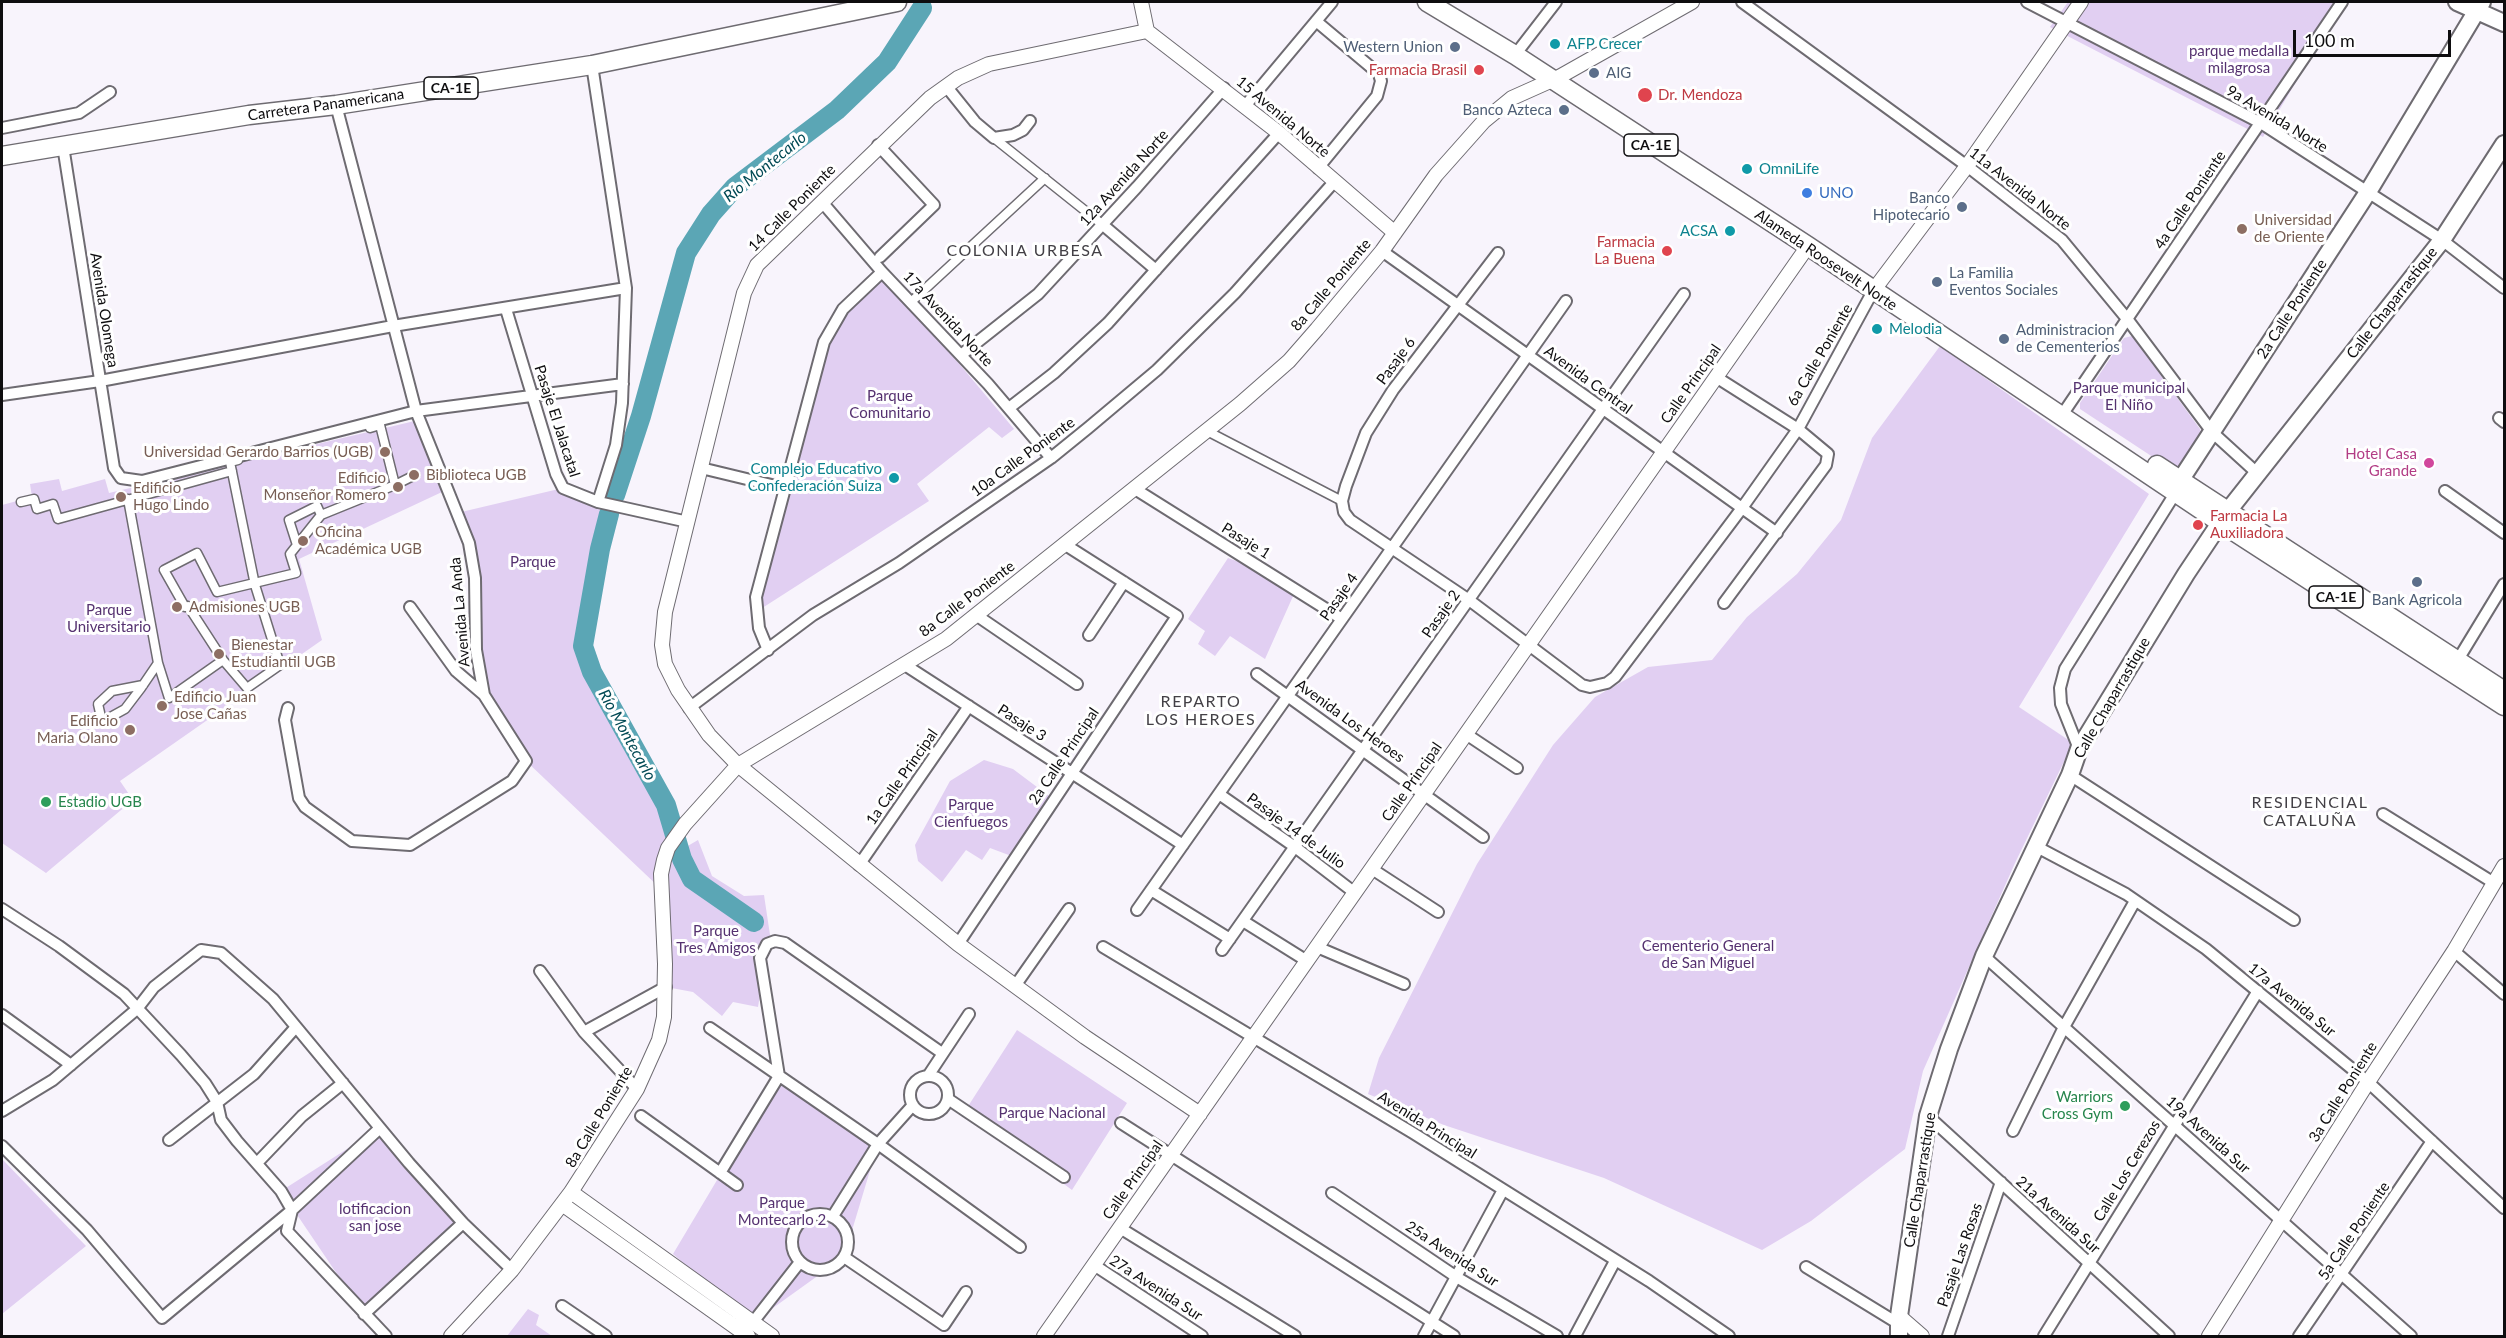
<!DOCTYPE html>
<meta charset="utf-8">
<style>
body{margin:0}
#map{position:relative;width:2506px;height:1338px;overflow:hidden;background:#f8f4fc;font-family:Lato,sans-serif}
canvas{display:block}
.frame{position:absolute;inset:0;border:3px solid #0e0d0f;pointer-events:none}
.scale{position:absolute;left:2293px;top:30px;width:158px;height:27px;box-sizing:border-box;border:3px solid #0e0d0f;border-top:0;padding-left:8px;font-size:18px;line-height:21px;white-space:nowrap;color:#0e0d0f;-webkit-text-stroke:4px #fff;paint-order:stroke}
</style>
<div id="map">
<canvas width="2506" height="1338"></canvas>
<div class="frame"></div>
<div class="scale">100 m</div>
</div>
<script>
const ctx = document.querySelector('canvas').getContext('2d');
ctx.lineJoin = 'round';
function fill(path, color) { ctx.fillStyle = color; ctx.fill(path, 'evenodd'); }
const poly = rows => new Path2D(rows.map(r => 'M' + r).join(''));
function trace(path, color, width, dash) { ctx.strokeStyle = color; ctx.lineWidth = width; ctx.lineCap = dash ? 'butt' : 'round'; ctx.setLineDash(dash || []); ctx.stroke(path); }
function drawText(font, color, halo, rows, align = 'center') {
  ctx.font = font + ' Lato,sans-serif'; ctx.lineWidth = 6; ctx.setLineDash([]); ctx.textBaseline = 'middle'; ctx.strokeStyle = halo; ctx.fillStyle = color; for (const [text, x, y, turn = 0] of rows) {
    ctx.save(); ctx.translate(x, y); ctx.rotate((+turn || 0) * Math.PI / 180); ctx.textAlign = isNaN(turn) ? turn : align; if (halo) ctx.strokeText(text, 0, 0); ctx.fillText(text, 0, 0); ctx.restore();
  }
}
const green = poly([
 [2068,2,2344,2,2263,137,2050,27],
 [882,272,1014,429,1002,438,989,427,917,484,929,501,756,612,824,342,843,309],
 [2132,336,2200,429,2202,436,2182,466,2171,469,2080,409,2080,403,2124,338],
 [1940,346,2149,494,2019,707,2073,743,2015,863,1923,1071,1905,1149,1811,1221,1762,1250,1604,1178,1444,1125,1368,1094,1379,1058,1477,864,1553,745,1595,697,1648,667,1712,660,1747,617,1797,574,1841,520,1872,438],
 [419,420,442,492,299,559,322,640,120,781,133,800,46,873,2,843,2,505,32,497,30,484,59,479,62,491,105,479,109,493],
 [563,488,609,514,583,646,666,805,667,858,698,840,712,876,744,896,764,895,770,935,758,1007,733,1002,722,1016,693,992,666,987,661,889,526,761,481,681,476,614,457,513],
 [1228,558,1253,567,1294,594,1265,659,1230,636,1215,656,1198,644,1205,631,1188,619],
 [984,760,1013,769,1053,799,1014,857,990,848,982,860,966,850,942,882,918,861,915,845,950,781],
 [1017,1030,1127,1103,1072,1190,965,1111],
 [779,1076,878,1144,844,1257,752,1323,673,1254],
 [380,1128,463,1223,364,1314,281,1191],
 [2,1159,86,1246,2,1314],
 [528,1309,539,1315,536,1325,552,1336,507,1336]
]);
const river = poly([
 [615,495,641,416,686,253,711,214,735,187,837,110,887,62,922,8],
 [609,514,600,549,583,646,592,672,666,805,682,859,692,879,754,922]
]);
const pedestrian = poly([
 [994,138,1103,225],
 [911,302,1045,178],
 [1207,431,1342,501],
 [395,485,415,475],
 [128,499,158,663],
 [21,502,34,499,37,509,53,504,58,519,232,471],
 [297,545,289,520,317,506,321,515],
 [223,660,188,606,185,607,164,570,197,553,217,592,296,573,290,554,321,515,395,485,380,425,370,428],
 [143,685,112,691,98,704,101,717,105,720,125,709,141,688,158,663,169,698,223,660,247,688,280,665,255,585,230,462,238,460]
]);
const minor = poly([
 [1742,2,1967,166,2062,240,2128,320,2212,432,2257,473],
 [2027,2,2261,123,2442,240,2504,288],
 [1316,21,1379,74,1381,81,1377,96,1318,168],
 [1515,55,1556,2],
 [592,65,626,288,622,403,616,445,598,502],
 [946,86,975,122,994,138,1013,135,1023,130,1030,121],
 [1245,106,1332,2],
 [2,128,79,113,110,92],
 [878,145,934,205,880,257],
 [63,146,114,468,121,478,142,481,416,411,623,384],
 [822,202,882,272,988,384,1051,458],
 [1103,225,1156,270],
 [1382,251,1777,533],
 [1498,253,1393,390,1366,433,1346,486,1342,501,1344,512,1350,520,1469,600,1582,685,1590,687,1607,683,1615,677,1742,508,1798,429,1873,291],
 [506,309,556,474,563,488,598,502,688,522],
 [961,355,1038,294,1137,187,1224,88],
 [1716,377,1798,429,1828,454,1826,465,1724,603],
 [2,395,100,381,393,326,626,288],
 [1009,408,1054,373,1108,323,1279,133],
 [2062,415,2342,2],
 [2499,418,2504,422],
 [701,468,784,488],
 [1135,489,1342,619],
 [2445,491,2504,533],
 [410,607,456,671,484,695],
 [976,615,1077,684],
 [1089,635,1124,582],
 [768,650,759,628,756,597,824,342,843,309,882,272],
 [2456,663,2504,584],
 [905,665,1183,845],
 [1257,674,1483,837],
 [288,708,285,720,299,798,305,807,352,841,410,845,512,781,526,761,484,695,476,650,475,578,469,543,416,411,336,105],
 [689,708,813,615,899,563,1051,458,1088,428,1157,370,1235,293,1334,182],
 [1466,734,1517,768],
 [2079,749,2061,704,2060,688,2065,669,2176,492],
 [2070,775,2294,920],
 [1219,794,1295,847,1355,893],
 [2383,814,2494,883],
 [2037,847,2126,894,2206,949,2368,1082,2504,1208],
 [859,865,969,706],
 [1372,869,1438,912],
 [1151,890,1230,939],
 [2,909,59,946,124,994,181,1055,205,1083,217,1102,221,1120,237,1141,281,1191,292,1210,287,1231,386,1336],
 [1137,910,1566,301],
 [1243,921,1307,961],
 [958,944,1177,616,1064,544],
 [1103,947,1413,1133,1649,1281,1729,1336],
 [1317,947,1404,984],
 [1222,950,1684,294],
 [2454,951,2504,994],
 [1984,956,2411,1336],
 [540,971,584,1032,637,1089],
 [1015,986,1069,909],
 [2,1015,71,1065],
 [710,1028,878,1144,1020,1247],
 [584,1032,666,987],
 [928,1076,969,1014],
 '910 1095a19 19 0 1 1 38 0a19 19 0 1 1-38 0Z',
 [948,1099,1064,1177],
 [2,1111,53,1080,137,1009,154,987,201,950,221,953,273,999,409,1163,463,1223,512,1270],
 [641,1116,737,1185],
 [1928,1116,2169,1336],
 [1121,1123,1454,1336],
 [2013,1131,2064,1027,2135,901],
 [169,1140,254,1074,296,1027],
 [2,1146,87,1230,162,1318,292,1210,380,1128],
 [257,1163,302,1116,343,1083],
 [720,1173,779,1076,760,958,767,944,775,941,785,943,942,1053],
 [1332,1193,1458,1278,1557,1336],
 '792 1242a28 28 0 1 1 56 0a28 28 0 1 1-56 0Z',
 [833,1216,878,1144,913,1105],
 [1120,1228,1295,1336],
 [844,1257,944,1325,966,1292],
 [1094,1265,1202,1336],
 [1806,1267,1899,1324],
 [562,1306,606,1336],
 [364,1314,463,1223],
 [750,1326,800,1262],
 [1424,1336,1503,1190],
 [1575,1336,1615,1261],
 [1948,1336,2001,1182],
 [2044,1336,2258,991],
 [2299,1336,2432,1141]
]);
const tertiary = poly([
 [1141,2,1147,31],
 [1147,31,989,64,958,78,930,98,757,265,744,293,665,612,662,645,665,664,678,690,709,735,738,765,958,944,1085,1037,1200,1114],
 [1147,31,1279,133,1395,233],
 [1873,291,1967,166,2081,2],
 [571,1192,772,1336],
 [562,1204,748,1336],
 [1899,1316,1922,1336],
 [451,1336,512,1270,571,1192,637,1089,659,1040,664,1017,665,964,661,874,664,860,668,848,685,824,738,765,946,639,1240,404,1289,361,1317,329,1382,251,1436,175,1484,121,1512,98,1559,77,1692,2],
 [1044,1336,1808,246],
 [2209,1336,2368,1082,2454,951,2504,866]
]);
const secondary = poly([
 [2457,2,2504,23],
 [2174,490,2368,192,2482,2],
 [1899,1336,1899,1316,1928,1116,1949,1049,1984,956,2070,775,2079,749,2186,574,2228,511,2442,240,2504,144]
]);
const trunk = poly([
 [1427,2,1515,55,1808,246,2221,523,2504,706],
 [2,156,249,115,336,105,592,65,897,2],
 [2157,465,2504,691]
]);
const markers = [
 [1555,44,6,"#0f9aa8"],
 [1455,47,6,"#5c6f8a"],
 [1479,70,6,"#e0444e"],
 [1594,73,6,"#5c6f8a"],
 [1645,95,8,"#e0444e"],
 [1564,110,6,"#5c6f8a"],
 [1747,169,6,"#0f9aa8"],
 [1807,193,6,"#3f7fe0"],
 [1962,207,6,"#5c6f8a"],
 [2242,229,6,"#8d6e63"],
 [1730,231,6,"#0f9aa8"],
 [1667,251,6,"#e0444e"],
 [1937,282,6,"#5c6f8a"],
 [1877,329,6,"#0f9aa8"],
 [2004,339,6,"#5c6f8a"],
 [385,452,6,"#8d6e63"],
 [2429,463,6,"#d1479c"],
 [414,475,6,"#8d6e63"],
 [894,478,6,"#0f9aa8"],
 [398,487,6,"#8d6e63"],
 [121,497,6,"#8d6e63"],
 [2198,525,6,"#e0444e"],
 [303,541,6,"#8d6e63"],
 [2417,582,6,"#5c6f8a"],
 [177,607,6,"#8d6e63"],
 [219,654,6,"#8d6e63"],
 [162,706,6,"#8d6e63"],
 [130,730,6,"#8d6e63"],
 [46,802,6,"#2e9e5b"],
 [2125,1106,6,"#2e9e5b"]
];
const shields = [
 [451,88,54],
 [1651,145,54],
 [2336,597,54]
];
const shieldNames = [
 ["CA-1E",451,88],
 ["CA-1E",1651,145],
 ["CA-1E",2336,597]
];
const cultureNames = [
 ["AFP Crecer",1567,44],
 ["OmniLife",1759,169],
 ["ACSA",1718,231,"right"],
 ["Melodia",1889,329],
 ["Complejo Educativo",882,469,"right"],
 ["Confederación Suiza",882,486,"right"]
];
const serviceNames = [
 ["Western Union",1443,47],
 ["AIG",1606,73,"left"],
 ["Banco Azteca",1552,110],
 ["Banco",1950,198],
 ["Hipotecario",1950,215],
 ["La Familia",1949,273,"left"],
 ["Eventos Sociales",1949,290,"left"],
 ["Administracion",2016,330,"left"],
 ["de Cementerios",2016,347,"left"],
 ["Bank Agricola",2417,600,"center"]
];
const parkNames = [
 ["parque medalla",2239,51],
 ["milagrosa",2239,68],
 ["Parque municipal",2129,388],
 ["El Niño",2129,405],
 ["Parque",890,396],
 ["Comunitario",890,413],
 ["Parque",533,562],
 ["Parque",109,610],
 ["Universitario",109,627],
 ["Parque",971,805],
 ["Cienfuegos",971,822],
 ["Parque",716,931],
 ["Tres Amigos",716,948],
 ["Cementerio General",1708,946],
 ["de San Miguel",1708,963],
 ["Parque Nacional",1052,1113],
 ["Parque",782,1203],
 ["Montecarlo 2",782,1220],
 ["lotificacion",375,1209],
 ["san jose",375,1226]
];
const healthNames = [
 ["Farmacia Brasil",1467,70],
 ["Dr. Mendoza",1658,95,"left"],
 ["Farmacia",1655,242],
 ["La Buena",1655,259],
 ["Farmacia La",2210,516,"left"],
 ["Auxiliadora",2210,533,"left"]
];
const streetNames = [
 ["Carretera Panamericana",326,105,-8],
 ["15 Avenida Norte",1283,117,40],
 ["9a Avenida Norte",2277,119,31],
 ["12a Avenida Norte",1124,178,-48],
 ["11a Avenida Norte",2020,189,38],
 ["4a Calle Poniente",2190,200,-56],
 ["14 Calle Poniente",792,208,-45],
 ["Alameda Roosevelt Norte",1826,260,34],
 ["8a Calle Poniente",1331,285,-50],
 ["Calle Chaparrastique",2392,303,-52],
 ["2a Calle Poniente",2292,309,-57],
 ["Avenida Olomega",104,310,81],
 ["17a Avenida Norte",948,319,47],
 ["6a Calle Poniente",1820,355,-60],
 ["Pasaje 6",1396,361,-54],
 ["Avenida Central",1588,380,36],
 ["Calle Principal",1691,384,-55],
 ["Pasaje El Jalacatal",557,421,72],
 ["10a Calle Poniente",1023,457,-36],
 ["Pasaje 1",1246,541,32],
 ["Pasaje 4",1339,597,-55],
 ["8a Calle Poniente",967,599,-37],
 ["Avenida La Anda",460,612,-95],
 ["Pasaje 2",1441,614,-55],
 ["Calle Chaparrastique",2112,698,-60],
 ["Avenida Los Heroes",1350,721,36],
 ["Pasaje 3",1022,723,33],
 ["2a Calle Principal",1064,756,-56],
 ["1a Calle Principal",902,777,-55],
 ["Calle Principal",1412,782,-55],
 ["Pasaje 14 de Julio",1296,831,36],
 ["17a Avenida Sur",2292,1000,39],
 ["3a Calle Poniente",2343,1092,-58],
 ["8a Calle Poniente",599,1117,-59],
 ["Avenida Principal",1427,1125,32],
 ["19a Avenida Sur",2208,1135,42],
 ["Calle Los Cerezos",2127,1171,-59],
 ["Calle Principal",1133,1180,-55],
 ["Calle Chaparrastique",1920,1180,-81],
 ["21a Avenida Sur",2058,1215,42],
 ["5a Calle Poniente",2354,1231,-56],
 ["25a Avenida Sur",1452,1254,33],
 ["Pasaje Las Rosas",1960,1255,-71],
 ["27a Avenida Sur",1156,1288,33]
];
const shopNames = [
 ["UNO",1819,193]
];
const educationNames = [
 ["Universidad",2254,220],
 ["de Oriente",2254,237],
 ["Universidad Gerardo Barrios (UGB)",373,452,"right"],
 ["Biblioteca UGB",426,475],
 ["Edificio",386,478,"right"],
 ["Monseñor Romero",386,495,"right"],
 ["Edificio",133,488],
 ["Hugo Lindo",133,505],
 ["Oficina",315,532],
 ["Académica UGB",315,549],
 ["Admisiones UGB",189,607],
 ["Bienestar",231,645],
 ["Estudiantil UGB",231,662],
 ["Edificio Juan",174,697],
 ["Jose Cañas",174,714],
 ["Edificio",118,721,"right"],
 ["Maria Olano",118,738,"right"]
];
const hotelNames = [
 ["Hotel Casa",2417,454],
 ["Grande",2417,471]
];
const leisureNames = [
 ["Estadio UGB",58,802],
 ["Warriors",2113,1097,"right"],
 ["Cross Gym",2113,1114,"right"]
];
const waterNames = [
 ["Río Montecarlo",765,167,-39],
 ["Río Montecarlo",627,735,61]
];
const neighbourhoodNames = [
 ["COLONIA URBESA",1025,251],
 ["REPARTO",1201,702],
 ["LOS HEROES",1201,720],
 ["RESIDENCIAL",2310,803],
 ["CATALUÑA",2310,821]
];
fill(green, '#e1cff2');
trace(river, '#5ba6b5', 20);
trace(pedestrian, '#6e6b71', 11);
trace(minor, '#6e6b71', 14);
trace(tertiary, '#6e6b71', 16);
trace(secondary, '#6e6b71', 20);
trace(trunk, '#6e6b71', 21);
trace(pedestrian, '#fff', 8);
trace(minor, '#fff', 10);
trace(tertiary, '#fff', 14);
trace(secondary, '#fff', 16);
trace(trunk, '#fff', 18);
for (const [x, y, r, color] of markers) { const dot = new Path2D(); dot.arc(x, y, r, 0, 2 * Math.PI); ctx.fillStyle = color; ctx.fill(dot); trace(dot, '#fff', 2); }
for (const [x, y, w] of shields) { const box = new Path2D(); box.roundRect(x - w / 2, y - 11, w, 22, 4.5); ctx.fillStyle = '#fff'; ctx.fill(box); trace(box, '#0e0d0f', 1.5); }
drawText('bold 14px', '#0e0d0f', null, shieldNames);
drawText('15px', '#0d838f', '#fff', cultureNames, 'left');
drawText('15px', '#4e5e75', '#fff', serviceNames, 'right');
drawText('15px', '#553170', '#fff', parkNames);
drawText('15px', '#be3a42', '#fff', healthNames, 'right');
drawText('15px', '#0e0d0f', '#fff', streetNames);
drawText('15px', '#366cbe', '#fff', shopNames, 'left');
drawText('15px', '#785e54', '#fff', educationNames, 'left');
drawText('15px', '#b23c85', '#fff', hotelNames, 'right');
drawText('15px', '#27864d', '#fff', leisureNames, 'left');
drawText('italic 16px', '#004954', '#fff', waterNames);
ctx.letterSpacing = '1.5px';
drawText('16px', '#434046', '#fff', neighbourhoodNames);
ctx.letterSpacing = '0px';
</script>
